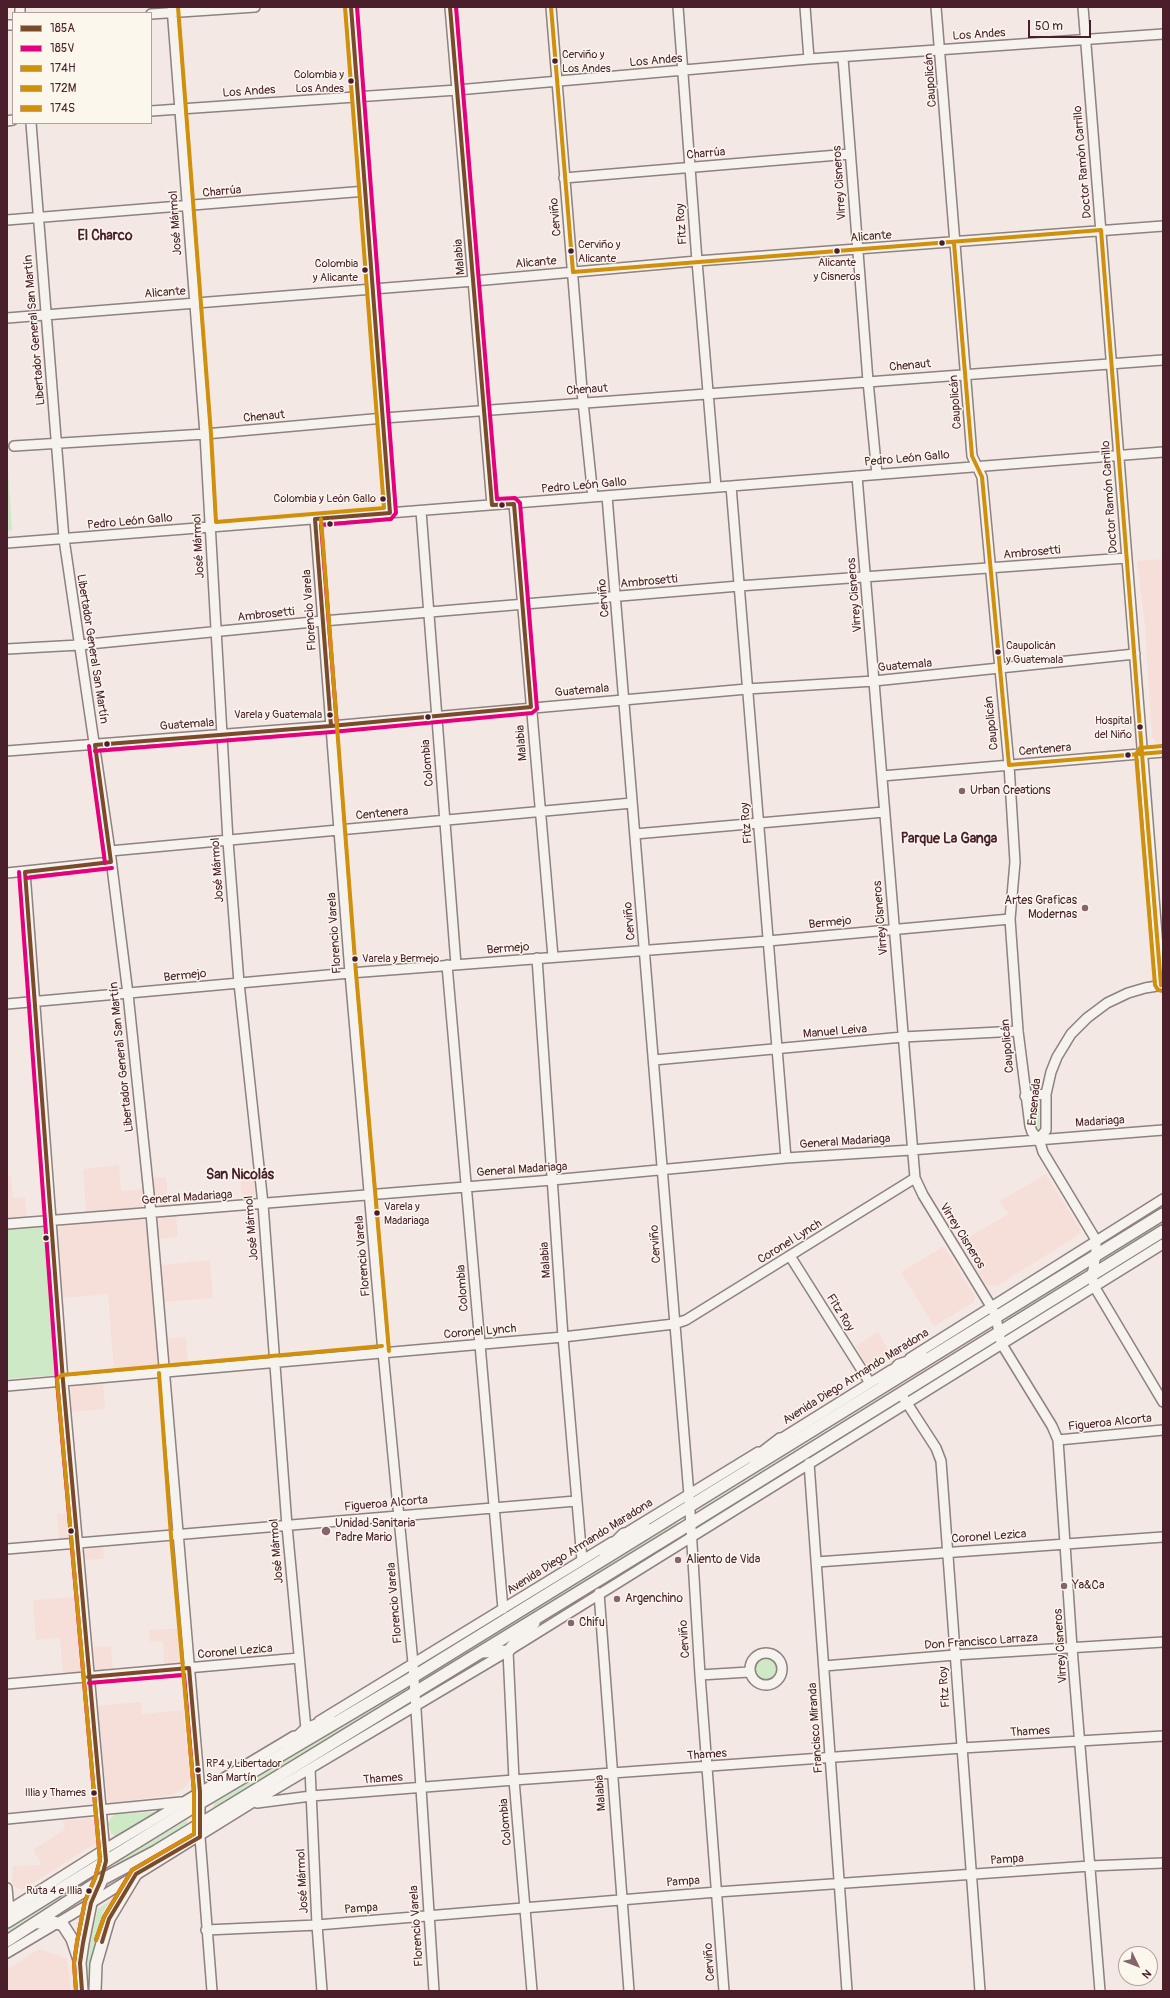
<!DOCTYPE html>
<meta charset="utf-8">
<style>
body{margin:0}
#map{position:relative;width:1170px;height:1998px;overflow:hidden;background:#f3e8e3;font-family:Pangolin,sans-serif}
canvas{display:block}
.frame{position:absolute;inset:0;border:8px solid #4a1f2b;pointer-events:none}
.legend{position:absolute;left:12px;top:12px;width:140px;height:112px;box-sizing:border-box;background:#fbf7ec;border:1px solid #b4a19f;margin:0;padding:5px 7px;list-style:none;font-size:12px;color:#4a1f2b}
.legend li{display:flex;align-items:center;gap:8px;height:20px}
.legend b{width:20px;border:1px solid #b4a19f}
.north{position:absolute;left:1118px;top:1946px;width:40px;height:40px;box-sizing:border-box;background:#fbf7ec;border:1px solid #b4a19f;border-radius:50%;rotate:133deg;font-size:11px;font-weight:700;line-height:16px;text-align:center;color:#4a1f2b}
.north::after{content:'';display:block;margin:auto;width:14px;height:18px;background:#85656b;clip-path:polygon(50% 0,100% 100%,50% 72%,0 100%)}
.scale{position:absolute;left:1028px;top:20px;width:63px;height:18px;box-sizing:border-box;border:2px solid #4a1f2b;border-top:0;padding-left:5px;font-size:12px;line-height:14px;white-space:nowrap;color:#4a1f2b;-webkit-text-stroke:3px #fbf7ec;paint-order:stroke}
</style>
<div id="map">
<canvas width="1170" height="1998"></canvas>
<div class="frame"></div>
<ul class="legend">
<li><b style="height:5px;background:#7a4b2a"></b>185A</li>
<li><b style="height:5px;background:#e5007d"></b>185V</li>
<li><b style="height:5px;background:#d1900b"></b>174H</li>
<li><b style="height:5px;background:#d1900b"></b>172M</li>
<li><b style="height:5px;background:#d1900b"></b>174S</li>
</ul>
<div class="north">N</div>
<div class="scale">50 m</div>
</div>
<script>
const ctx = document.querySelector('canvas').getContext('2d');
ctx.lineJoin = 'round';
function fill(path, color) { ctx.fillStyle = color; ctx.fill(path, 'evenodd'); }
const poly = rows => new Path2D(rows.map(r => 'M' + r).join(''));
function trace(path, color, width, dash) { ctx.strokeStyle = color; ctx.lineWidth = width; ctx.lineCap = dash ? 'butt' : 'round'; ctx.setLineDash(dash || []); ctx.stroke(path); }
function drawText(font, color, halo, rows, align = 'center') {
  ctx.font = font + ' Pangolin,sans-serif'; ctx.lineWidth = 3; ctx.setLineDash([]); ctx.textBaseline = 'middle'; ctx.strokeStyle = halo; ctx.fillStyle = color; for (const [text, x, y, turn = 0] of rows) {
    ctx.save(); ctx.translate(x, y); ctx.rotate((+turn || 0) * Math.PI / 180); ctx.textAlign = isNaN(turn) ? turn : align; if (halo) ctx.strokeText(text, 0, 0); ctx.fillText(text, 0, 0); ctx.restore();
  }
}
const built = poly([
 [1163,559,1163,742,1157,743,1152,738,1145,626,1137,561],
 [119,1165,121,1191,144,1189,144,1205,140,1208,86,1212,83,1169],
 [1046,1174,1080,1229,1080,1234,997,1286,986,1285,961,1242,1008,1214,1000,1201],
 [7,1176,11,1176,13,1198,25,1197,27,1218,7,1220],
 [166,1177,169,1207,161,1207,153,1201,150,1178],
 [254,1178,255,1196,250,1199,242,1200,240,1179],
 [163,1215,176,1215,178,1237,157,1239,156,1224,160,1217],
 [140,1217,148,1225,158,1361,157,1365,151,1369,114,1372,108,1294,62,1298,56,1232,63,1223],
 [944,1246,975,1296,974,1302,934,1326,901,1272],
 [210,1260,213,1298,161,1302,158,1265],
 [878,1331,890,1354,872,1364,865,1363,856,1346],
 [186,1337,188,1366,173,1368,167,1361,165,1339],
 [103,1382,105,1409,71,1412,70,1393,72,1387,75,1385],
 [71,1513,73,1534,69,1539,59,1540,57,1514],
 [103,1546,104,1559,83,1560,83,1554,87,1548],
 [77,1597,82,1668,79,1673,63,1676,60,1638,36,1640,33,1600],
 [181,1628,181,1662,179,1665,164,1667,163,1641,150,1642,149,1630],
 [111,1646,113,1672,97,1673,91,1667,90,1647],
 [141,1702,142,1714,183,1710,190,1780,184,1788,172,1795,110,1803,108,1801,95,1706],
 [90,1818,96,1823,96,1843,22,1890,12,1885,13,1866,42,1865,33,1850,65,1829,63,1821],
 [39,1949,67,1959,71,1991,7,1991,7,1970]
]);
const green = poly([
 [7,457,12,530,7,531],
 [1032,1099,1043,1099,1044,1125,1041,1130,1034,1129],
 [1163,1218,1163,1224,1107,1258,1102,1259,1105,1255],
 [45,1225,56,1375,7,1379,7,1228],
 [1077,1273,1081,1273,1079,1277,1007,1320,1006,1318],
 [986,1333,986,1337,706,1508,701,1508],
 [673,1523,678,1523,676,1527,429,1679,424,1680,427,1675],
 '755 1670a11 11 0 1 1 22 0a11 11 0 1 1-22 0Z',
 [396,1691,401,1691,398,1695,214,1809,213,1804],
 [155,1812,156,1813,119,1836,115,1836,111,1833,108,1824,111,1818,116,1814],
 [187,1820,187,1825,117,1866,116,1862],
 [86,1880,85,1885,7,1933,7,1928],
 [110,1901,103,1912,96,1940,91,1969,91,1991,88,1991,85,1969,87,1948,98,1909]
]);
const minor = poly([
 [20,7,20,13],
 [172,7,205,434,228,841,239,983,263,1204,287,1526,306,1729],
 [351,7,390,513],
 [450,7,492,505],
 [551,7,583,402,593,497],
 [678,7,697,261,716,487],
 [805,7,809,59],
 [936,7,972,456,982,477,1009,765,1015,862,1010,919,1018,1031,1030,1126,1032,1132,1039,1139,1043,1152,1096,1240,1096,1255,1092,1275,1094,1286,1163,1402],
 [1083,7,1161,985],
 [151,14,255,7],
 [7,25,13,25],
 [843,58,868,381,877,474],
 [151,111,457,90,809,59,1163,34],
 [7,121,13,120],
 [31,123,64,539,110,851,128,994,151,1213,200,1792,200,1837,212,1991],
 [564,178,850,154],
 [7,220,366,191],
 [7,318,474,281,697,261,1163,226],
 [14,446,205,434,384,418,1163,360],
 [857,476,915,1178,923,1195,992,1308,996,1317,1001,1343,1052,1426,1058,1440,1072,1648,1100,1991],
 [731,486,786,1158],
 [607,496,689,1495,700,1675,724,1991],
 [514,504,553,957],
 [421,511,456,965],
 [315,519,350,973,383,1352,413,1663,434,1991],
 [7,543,1163,452],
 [7,649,79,645,323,621,739,586,1126,558],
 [7,751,331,726,747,689,874,681,1135,654],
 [882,776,1163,752],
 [635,834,884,812],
 [110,851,632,803],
 [25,872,63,1381,105,1853],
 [7,873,111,862],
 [537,958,563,1337,582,1560],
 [447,965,503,1609],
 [7,1004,350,973,768,941,1010,919],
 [654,1060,903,1037,1018,1031],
 [1025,1096,1046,1094],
 [1039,1139,1046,1130,1046,1094,1051,1072,1057,1057,1071,1034,1087,1018,1107,1003,1128,993,1145,988,1163,985],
 [7,1224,552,1180,786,1158,911,1150,1163,1130],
 [790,1256,870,1383],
 [910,1358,1163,1199],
 [7,1386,563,1337,674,1324,686,1320,915,1178],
 [903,1397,936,1448,941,1461,980,1991],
 [1058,1440,1163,1430],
 [774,1443,891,1370],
 [809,1463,847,1991],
 [629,1531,758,1452],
 [7,1549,576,1501],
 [817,1562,1163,1537],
 [599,1593,629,1991],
 [508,1651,514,1780,532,1991],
 '750 1669a16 16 0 1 1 32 0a16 16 0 1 1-32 0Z',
 [824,1666,955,1655,1163,1642],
 [700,1675,749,1672],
 [7,1684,299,1658],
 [319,1721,612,1542],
 [310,1769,317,1925,322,1991],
 [257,1803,311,1796,514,1780,962,1748,1163,1736],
 [7,1819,181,1802],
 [7,1888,9,1910],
 [7,1911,105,1849,294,1736],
 [206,1930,317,1925,717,1892,1090,1866,1163,1863],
 [7,1953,91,1903,252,1803,508,1651,1163,1244]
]);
const major = poly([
 [884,1381,899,1365,922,1357],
 [754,1459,780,1439],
 [605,1553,624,1534,646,1529],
 [481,1652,508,1651,534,1623],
 [289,1745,306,1729,330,1720],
 [7,1922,200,1803,413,1677,1163,1214],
 [39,1923,47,1920,63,1925,72,1939,79,1960],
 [7,1941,101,1880,156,1851,690,1524,1163,1231],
 [82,1991,80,1963,83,1943,91,1903,102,1880],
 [95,1991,96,1964,109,1919,136,1874,151,1857]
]);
const bus1 = poly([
 [331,726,315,519,390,513,351,7],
 [95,745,331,726,531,707,514,504,492,505,450,7],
 [95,745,111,862],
 [25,872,63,1381,106,1861,101,1880,91,1903,83,1943,80,1963,82,1991],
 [25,872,111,862],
 [88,1677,189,1668,200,1792,200,1837,136,1874,109,1919,102,1942]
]);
const bus2 = poly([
 [337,726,321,525,391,519,396,513,357,7],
 [89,746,105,863],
 [95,751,332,732,532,713,537,709,520,503,515,498,497,499,456,7],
 [19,872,57,1381,100,1860,95,1878,85,1901,77,1942,74,1963,76,1991],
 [26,878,112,868],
 [89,1683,184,1675,194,1792,194,1834,132,1870,104,1917,96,1940]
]);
const bus3 = poly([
 [178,7,211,434,216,522,384,508,345,7],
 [321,519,356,973,389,1351],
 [96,1940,104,1917,132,1870,194,1834,194,1792,171,1536,159,1373],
 [76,1991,74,1963,77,1942,85,1901,95,1878,100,1860,57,1379,62,1375,382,1346]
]);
const bus4 = poly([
 [551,7,573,272],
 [954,243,972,456,982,477,1009,765,1163,752],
 [573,272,1101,230,1142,754,1161,985,1163,985]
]);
const bus5 = poly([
 [1162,746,1140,748,1136,754,1155,985,1158,990,1163,991]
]);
const markers = [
 [555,61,3.5,"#4a1f2b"],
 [351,81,3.5,"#4a1f2b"],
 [942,243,3.5,"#4a1f2b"],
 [571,251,3.5,"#4a1f2b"],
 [837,251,3.5,"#4a1f2b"],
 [365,270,3.5,"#4a1f2b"],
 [383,499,3.5,"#4a1f2b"],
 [502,505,3.5,"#4a1f2b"],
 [330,524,3.5,"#4a1f2b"],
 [998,652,3.5,"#4a1f2b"],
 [330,715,3.5,"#4a1f2b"],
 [428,717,3.5,"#4a1f2b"],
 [1140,727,3.5,"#4a1f2b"],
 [107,744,3.5,"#4a1f2b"],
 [1128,755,3.5,"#4a1f2b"],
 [962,791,4,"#85656b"],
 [1085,908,4,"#85656b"],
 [355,959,3.5,"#4a1f2b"],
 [377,1213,3.5,"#4a1f2b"],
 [46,1238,3.5,"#4a1f2b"],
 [71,1531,3.5,"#4a1f2b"],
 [326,1531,5,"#85656b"],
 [678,1560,4,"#85656b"],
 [1064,1586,4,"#85656b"],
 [617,1599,4,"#85656b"],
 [571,1623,4,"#85656b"],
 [198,1770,3.5,"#4a1f2b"],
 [94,1793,3.5,"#4a1f2b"],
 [89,1891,3.5,"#4a1f2b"]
];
const busNames = [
 ["Cerviño y",562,55,"left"],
 ["Los Andes",562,69,"left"],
 ["Colombia y",344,75],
 ["Los Andes",344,89],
 ["Cerviño y",578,245,"left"],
 ["Alicante",578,259,"left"],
 ["Alicante",837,263,"center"],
 ["y Cisneros",837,277,"center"],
 ["Colombia",358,264],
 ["y Alicante",358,278],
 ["Colombia y León Gallo",376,499],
 ["Caupolicán",1006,646,"left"],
 ["y Guatemala",1006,660,"left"],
 ["Varela y Guatemala",322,715],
 ["Hospital",1132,721],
 ["del Niño",1132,735],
 ["Varela y Bermejo",362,959,"left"],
 ["Varela y",384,1207,"left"],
 ["Madariaga",384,1221,"left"],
 ["RP4 y Libertador",206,1764,"left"],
 ["San Martín",206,1778,"left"],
 ["Illia y Thames",86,1793],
 ["Ruta 4 e Illia",82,1891]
];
const streetNames = [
 ["Los Andes",979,35,-4],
 ["Los Andes",656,61,-5],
 ["Caupolicán",931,80,-94],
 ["Los Andes",249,92,-4],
 ["Charrúa",706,154,-5],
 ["Doctor Ramón Carrillo",1083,162,-95],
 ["Virrey Cisneros",840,183,-94],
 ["Charrúa",222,192,-5],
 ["Cerviño",556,217,-95],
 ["José Mármol",176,223,-94],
 ["Fitz Roy",682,224,-94],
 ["Alicante",871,237,-4],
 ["Malabia",460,257,-95],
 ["Alicante",536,263,-5],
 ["Alicante",165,293,-4],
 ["Libertador General San Martín",35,330,-95],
 ["Chenaut",910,366,-5],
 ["Chenaut",587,390,-4],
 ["Caupolicán",956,402,-94],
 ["Chenaut",264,417,-5],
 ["Pedro León Gallo",907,459,-5],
 ["Pedro León Gallo",584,486,-5],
 ["Doctor Ramón Carrillo",1110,497,-94],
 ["Pedro León Gallo",130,522,-5],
 ["José Mármol",199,546,-93],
 ["Ambrosetti",1032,553,-5],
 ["Ambrosetti",649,582,-5],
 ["Virrey Cisneros",855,595,-95],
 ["Cerviño",604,598,-95],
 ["Florencio Varela",310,610,-94],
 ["Ambrosetti",266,615,-6],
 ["Libertador General San Martín",92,649,81],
 ["Guatemala",905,666,-5],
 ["Guatemala",582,691,-5],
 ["Caupolicán",992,723,-96],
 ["Guatemala",187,725,-4],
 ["Malabia",522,743,-95],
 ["Centenera",1045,750,-5],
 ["Colombia",428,763,-95],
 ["Centenera",382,814,-5],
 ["Fitz Roy",747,823,-95],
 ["José Mármol",218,870,-94],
 ["Virrey Cisneros",881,918,-95],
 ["Cerviño",630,921,-95],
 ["Bermejo",830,923,-6],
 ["Florencio Varela",335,933,-94],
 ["Bermejo",508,949,-5],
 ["Bermejo",185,976,-6],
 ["Manuel Leiva",835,1032,-5],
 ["Caupolicán",1008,1046,-95],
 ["Libertador General San Martín",122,1057,-96],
 ["Ensenada",1035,1102,-84],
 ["Madariaga",1100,1122,-4],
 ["General Madariaga",845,1142,-4],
 ["General Madariaga",522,1170,-4],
 ["General Madariaga",187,1198,-4],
 ["José Mármol",252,1228,-95],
 ["Virrey Cisneros",962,1236,58],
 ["Coronel Lynch",790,1242,-32],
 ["Cerviño",656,1244,-94],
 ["Florencio Varela",363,1256,-95],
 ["Malabia",546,1260,-94],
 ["Colombia",463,1288,-94],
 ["Fitz Roy",840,1313,58],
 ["Coronel Lynch",480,1332,-5],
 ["Avenida Diego Armando Maradona",856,1377,-32],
 ["Figueroa Alcorta",1110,1423,-6],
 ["Figueroa Alcorta",386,1504,-5],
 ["Coronel Lezica",989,1537,-4],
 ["Avenida Diego Armando Maradona",580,1547,-32],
 ["José Mármol",277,1551,-95],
 ["Florencio Varela",395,1603,-95],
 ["Cerviño",685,1639,-94],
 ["Don Francisco Larraza",981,1642,-4],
 ["Virrey Cisneros",1061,1646,-94],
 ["Coronel Lezica",235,1652,-5],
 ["Fitz Roy",945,1687,-94],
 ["Francisco Miranda",816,1728,-94],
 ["Thames",1030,1732,-3],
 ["Thames",707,1755,-4],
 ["Thames",383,1779,-4],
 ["Malabia",601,1793,-94],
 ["Colombia",506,1822,-95],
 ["Pampa",1007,1860,-4],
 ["José Mármol",303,1881,-93],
 ["Pampa",683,1882,-4],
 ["Pampa",361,1909,-4],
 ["Florencio Varela",417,1926,-94],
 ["Cerviño",710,1962,-94]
];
const poiNames = [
 ["Urban Creations",970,791],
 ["Artes Graficas",1077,901,"right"],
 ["Modernas",1077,915,"right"],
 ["Unidad Sanitaria",335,1524],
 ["Padre Mario",335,1538],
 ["Aliento de Vida",686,1560],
 ["Ya&Ca",1072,1586],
 ["Argenchino",625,1599],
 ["Chifu",579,1623]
];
const quarterNames = [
 ["El Charco",105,236],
 ["Parque La Ganga",949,839],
 ["San Nicolás",240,1175]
];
fill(built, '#f6dfd9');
fill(green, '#cde9c6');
trace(minor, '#8e8181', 12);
trace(major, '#8e8181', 14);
trace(minor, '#f6f3ef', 9);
trace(major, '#f6f3ef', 11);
trace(bus1, '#7a4b2a', 4);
trace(bus2, '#e5007d', 4);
trace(bus3, '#d1900b', 4);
trace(bus4, '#d1900b', 4);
trace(bus5, '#d1900b', 4);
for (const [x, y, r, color] of markers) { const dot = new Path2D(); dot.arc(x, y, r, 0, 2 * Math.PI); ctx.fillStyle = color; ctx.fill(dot); trace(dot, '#fbf7ec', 1.5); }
drawText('11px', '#4a1f2b', '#fbf7ec', busNames, 'right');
drawText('12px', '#4a1f2b', '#fbf7ec', streetNames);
drawText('12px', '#4a1f2b', '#fbf7ec', poiNames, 'left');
drawText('bold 14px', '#4a1f2b', '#fbf7ec', quarterNames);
</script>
